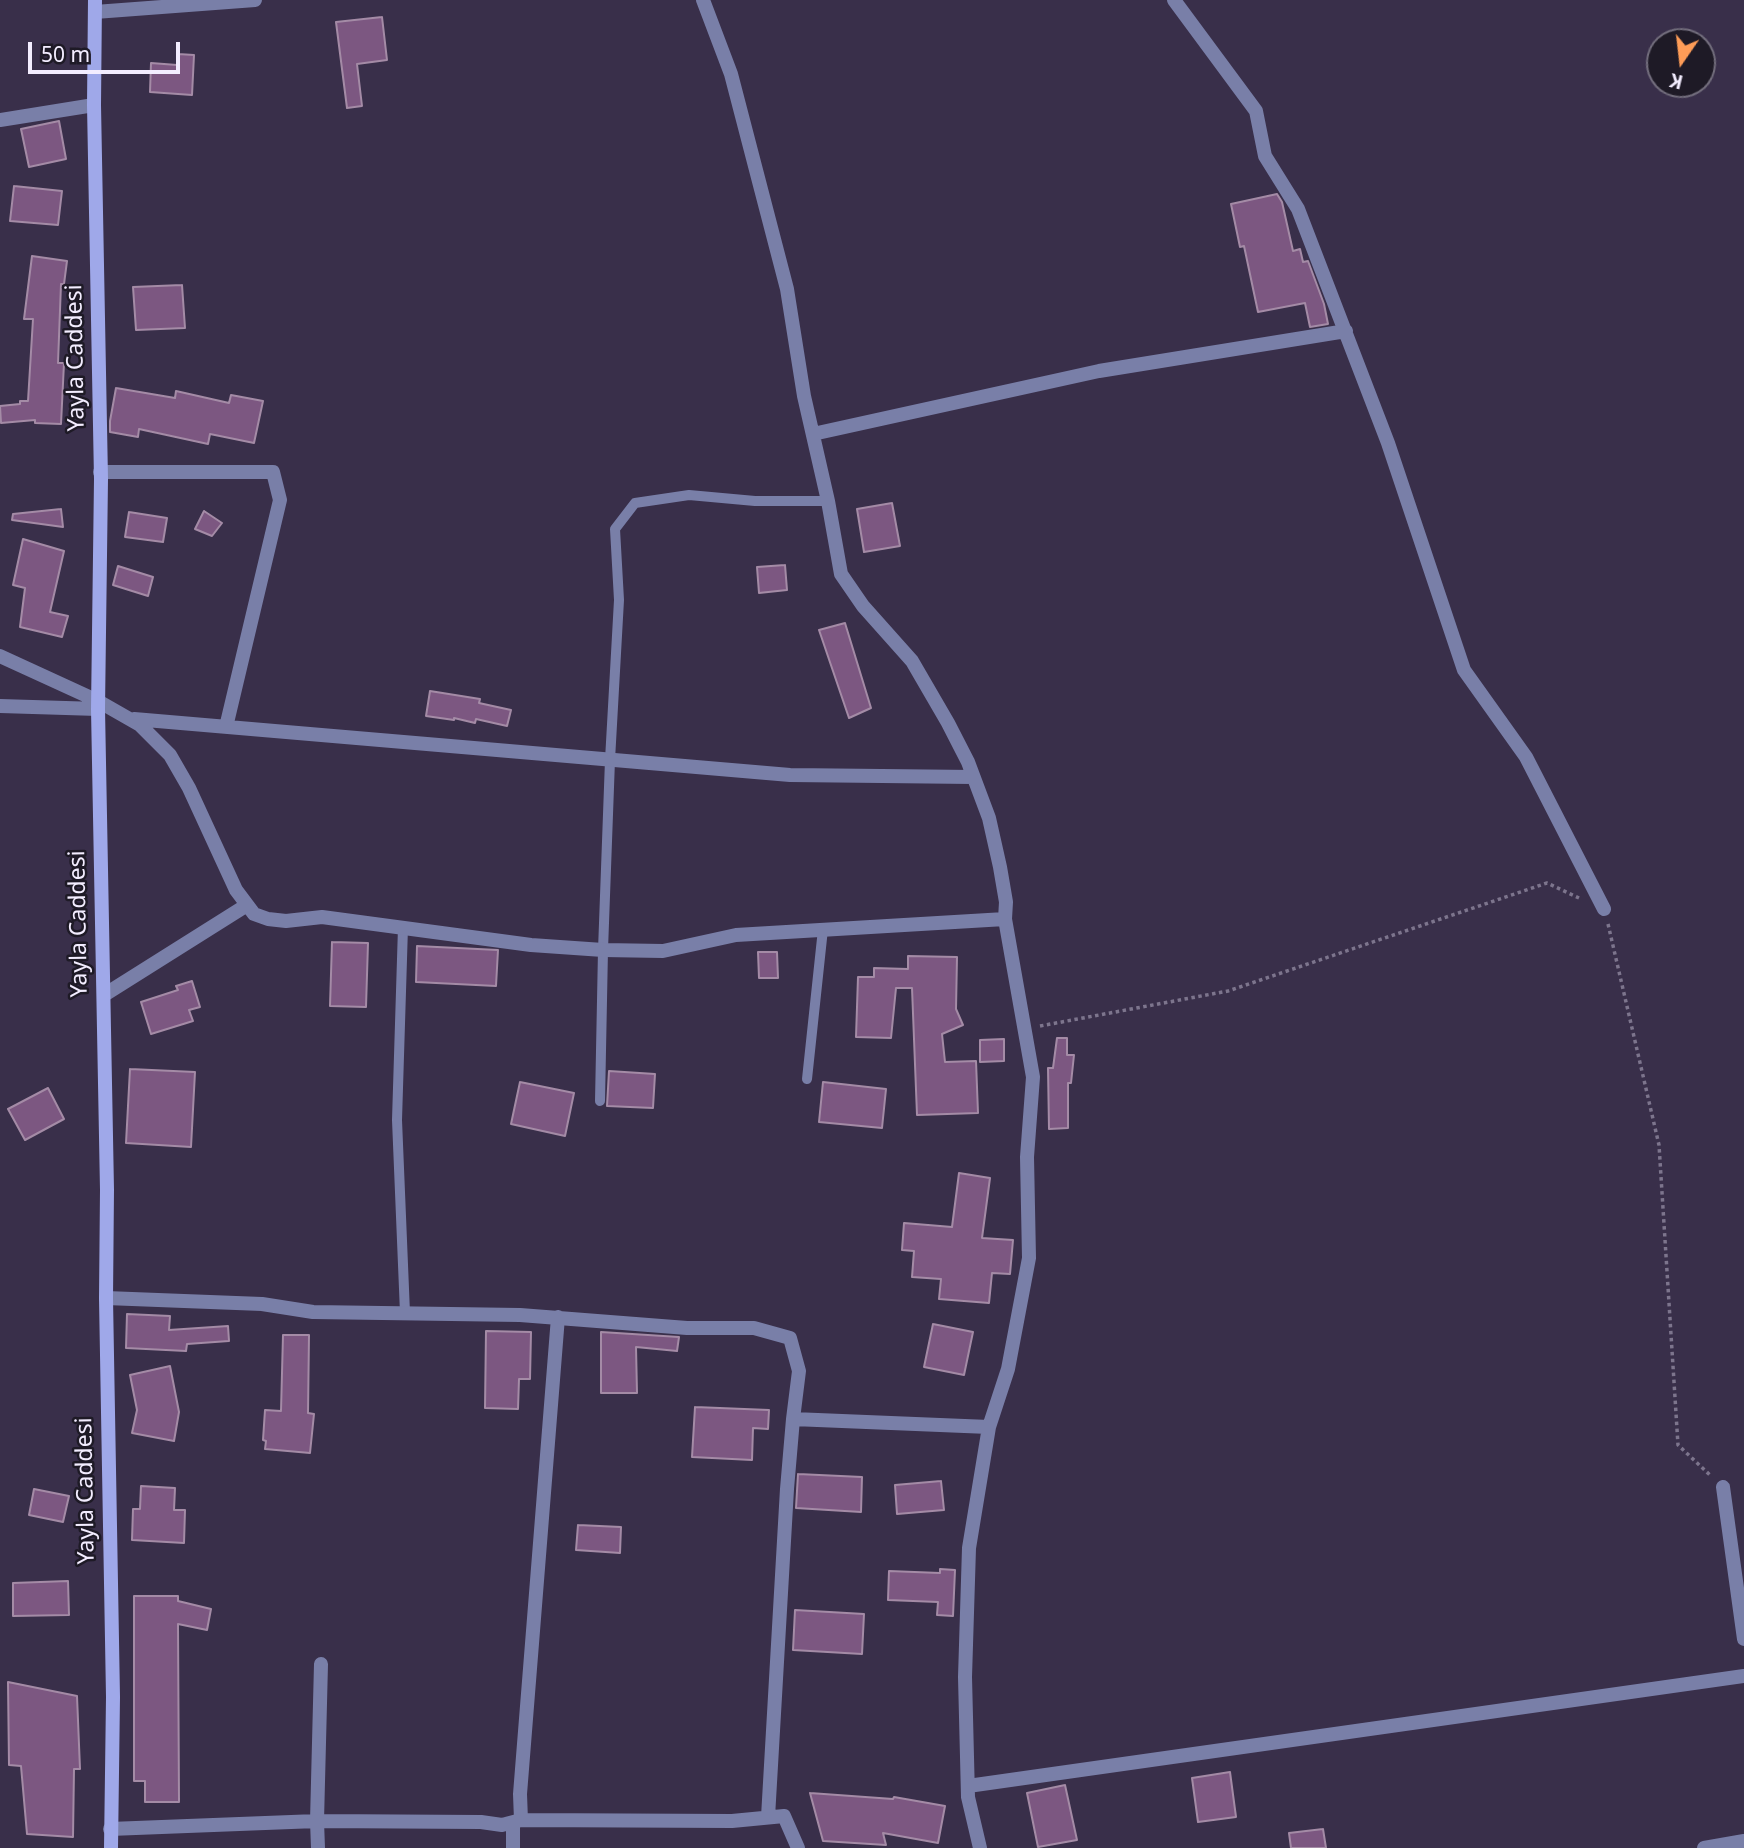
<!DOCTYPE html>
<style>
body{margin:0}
#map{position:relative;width:1744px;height:1848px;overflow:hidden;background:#392f4a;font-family:"Noto Sans",sans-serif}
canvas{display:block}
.north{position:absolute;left:1646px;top:28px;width:70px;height:70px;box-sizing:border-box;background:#1e1a26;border:2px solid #736e7d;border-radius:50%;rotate:194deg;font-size:19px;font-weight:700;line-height:28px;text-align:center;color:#f3edff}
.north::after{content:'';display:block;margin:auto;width:24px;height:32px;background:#fe9c57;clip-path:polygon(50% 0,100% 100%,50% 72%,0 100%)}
.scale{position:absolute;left:28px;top:42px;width:152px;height:32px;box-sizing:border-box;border:4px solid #f3edff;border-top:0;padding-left:9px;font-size:21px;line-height:24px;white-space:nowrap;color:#f3edff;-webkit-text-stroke:5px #1e1a26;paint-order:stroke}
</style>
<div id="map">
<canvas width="1744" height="1848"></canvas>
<div class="north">K</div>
<div class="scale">50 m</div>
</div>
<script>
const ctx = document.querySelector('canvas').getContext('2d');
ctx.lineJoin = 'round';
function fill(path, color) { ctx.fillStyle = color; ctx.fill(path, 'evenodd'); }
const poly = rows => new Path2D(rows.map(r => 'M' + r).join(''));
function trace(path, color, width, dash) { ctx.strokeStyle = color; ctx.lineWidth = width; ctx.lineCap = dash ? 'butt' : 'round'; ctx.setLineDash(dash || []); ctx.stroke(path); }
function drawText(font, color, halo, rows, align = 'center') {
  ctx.font = font + ' "Noto Sans",sans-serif'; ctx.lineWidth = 5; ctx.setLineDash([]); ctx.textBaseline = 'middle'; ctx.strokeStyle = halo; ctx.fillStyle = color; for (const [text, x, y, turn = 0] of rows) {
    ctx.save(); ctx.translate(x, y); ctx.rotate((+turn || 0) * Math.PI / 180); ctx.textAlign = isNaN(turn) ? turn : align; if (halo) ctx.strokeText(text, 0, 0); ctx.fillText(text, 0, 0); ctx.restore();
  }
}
const building = poly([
 [382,17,387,60,357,64,362,106,347,108,336,22,382,17],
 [178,54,194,55,192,95,150,92,151,63,177,65,178,54],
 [59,121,66,159,29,167,21,129,59,121],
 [14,186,62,191,58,225,10,221,14,186],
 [1277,194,1282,202,1293,251,1300,249,1303,262,1308,261,1324,304,1328,324,1310,327,1305,303,1258,312,1244,246,1240,247,1231,204,1277,194],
 [32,256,67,261,64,284,61,284,58,363,64,363,61,424,35,423,35,420,1,423,0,406,20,404,20,401,28,401,33,319,24,319,32,256],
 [182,285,185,328,136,330,133,287,182,285],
 [116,388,175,398,176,391,229,403,231,395,263,401,254,443,210,434,208,444,139,429,138,437,110,432,110,421,116,388],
 [892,503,900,546,864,552,857,509,892,503],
 [61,509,63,527,12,520,13,514,61,509],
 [204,511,222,523,212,536,195,529,204,511],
 [129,512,167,518,163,542,125,537,129,512],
 [23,539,64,551,50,612,68,616,62,637,20,627,25,588,13,585,23,539],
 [785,565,787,590,759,593,757,567,785,565],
 [118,566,153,577,148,596,113,585,118,566],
 [845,623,871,708,849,718,819,630,845,623],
 [430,691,480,699,479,703,511,710,507,726,476,719,475,723,454,718,454,720,426,716,430,691],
 [332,942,368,943,366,1007,330,1006,332,942],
 [417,946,498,950,496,986,416,982,417,946],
 [758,952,777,952,778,978,759,978,758,952],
 [908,956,957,957,956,1009,963,1025,942,1034,945,1062,976,1061,978,1113,917,1115,912,988,896,988,891,1038,856,1037,858,977,874,977,874,968,908,969,908,956],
 [192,981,200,1007,189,1010,193,1021,151,1034,141,1002,178,990,176,986,192,981],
 [1057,1038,1067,1038,1067,1055,1074,1055,1071,1083,1068,1083,1068,1128,1049,1129,1048,1068,1053,1068,1057,1038],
 [1004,1039,1004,1061,980,1062,980,1040,1004,1039],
 [130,1069,195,1072,191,1147,126,1143,130,1069],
 [609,1071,655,1074,653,1108,607,1106,609,1071],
 [520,1082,574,1093,565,1136,511,1124,520,1082],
 [823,1082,886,1089,882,1128,819,1122,823,1082],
 [48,1088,64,1119,25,1140,8,1109,48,1088],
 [959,1173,990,1178,982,1238,1013,1240,1010,1274,992,1273,989,1303,939,1299,941,1279,912,1277,914,1251,902,1250,904,1223,952,1227,959,1173],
 [127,1314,170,1316,169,1330,228,1326,229,1341,187,1344,186,1351,126,1348,127,1314],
 [933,1324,973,1332,964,1375,924,1367,933,1324],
 [486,1331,531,1332,530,1379,519,1379,518,1409,485,1408,486,1331],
 [601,1332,679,1337,677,1351,636,1347,637,1393,601,1393,601,1332],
 [283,1335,309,1335,308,1413,314,1414,310,1453,265,1449,266,1441,263,1440,265,1410,281,1411,283,1335],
 [170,1366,179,1412,174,1441,132,1433,137,1410,130,1375,170,1366],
 [695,1407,769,1410,768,1429,753,1428,752,1460,692,1457,695,1407],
 [798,1474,862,1477,861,1512,796,1508,798,1474],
 [941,1481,944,1510,897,1514,895,1485,941,1481],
 [141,1486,175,1488,174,1510,185,1510,184,1543,132,1540,133,1509,140,1509,141,1486],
 [34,1489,69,1496,63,1522,29,1515,34,1489],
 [578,1525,621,1527,620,1553,576,1550,578,1525],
 [940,1569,955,1570,953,1616,937,1615,938,1602,888,1600,889,1571,940,1573,940,1569],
 [68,1581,69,1615,13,1616,13,1583,68,1581],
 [134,1596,178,1596,178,1601,211,1609,207,1630,178,1624,179,1802,145,1802,145,1781,134,1781,134,1596],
 [795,1610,864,1614,862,1654,793,1650,795,1610],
 [8,1682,77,1696,80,1769,74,1769,73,1837,27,1834,21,1766,9,1765,8,1682],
 [1230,1772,1236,1817,1198,1822,1192,1778,1230,1772],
 [1065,1785,1077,1840,1038,1847,1027,1793,1065,1785],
 [810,1793,893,1799,894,1797,945,1806,938,1843,883,1833,886,1845,823,1841,810,1793],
 [1323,1829,1326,1848,1291,1848,1289,1833,1323,1829]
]);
const path = poly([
 [1608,924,1659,1145,1678,1445,1711,1476],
 [1040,1026,1228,991,1547,883,1579,898]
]);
const lane = poly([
 [403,927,397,1120,405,1313],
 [807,1079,823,929],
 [600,1101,603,950,610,760,619,600,615,529,635,503,689,495,755,501,828,501]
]);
const street = poly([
 [703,0,731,74,787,289,804,396,828,501,841,574,863,606,912,661,948,723,968,762,989,818,1000,867,1006,902,1005,919,1033,1077,1027,1157,1029,1258,1008,1369,989,1427,969,1548,965,1677,968,1797,980,1848],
 [1174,0,1256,111,1265,156,1298,209,1388,443,1464,670,1526,757,1604,909],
 [95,12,255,0],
 [0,120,94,105],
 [813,434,1099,371,1346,331],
 [100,472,273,472,280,500,226,727],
 [0,656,98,701,140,725,170,755,189,788,236,890,254,914,268,919,286,921,322,917,531,945,603,950,663,951,736,935,1005,919],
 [0,706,98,709],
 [134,719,790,775,973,777],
 [104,995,247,905],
 [106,1298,262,1304,313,1312,520,1315,687,1328,754,1328,790,1338,799,1371,793,1419],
 [1723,1487,1744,1639],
 [968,1786,1744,1676],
 [768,1817,787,1489,793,1419,989,1427],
 [521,1820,732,1821,784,1816,798,1848],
 [513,1823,513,1848],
 [110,1829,317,1821,481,1822,502,1825,521,1820,520,1794,558,1317],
 [318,1848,317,1821,321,1664],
 [1704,1848,1744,1841]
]);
const secondary = poly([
 [95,0,94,105,101,479,98,709,107,1190,106,1298,113,1697,111,1848]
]);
const streetNames = [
 ["Yayla Caddesi",76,358,-91],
 ["Yayla Caddesi",79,924,-91],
 ["Yayla Caddesi",86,1491,-91]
];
fill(building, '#7c5781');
trace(building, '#a48ba6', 2);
trace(path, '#7d758d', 3.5, [3.5, 3.5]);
trace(lane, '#797fa8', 10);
trace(street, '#797fa8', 14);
trace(secondary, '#9fa8e9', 14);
drawText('23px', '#f3edff', '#1e1a26', streetNames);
</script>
